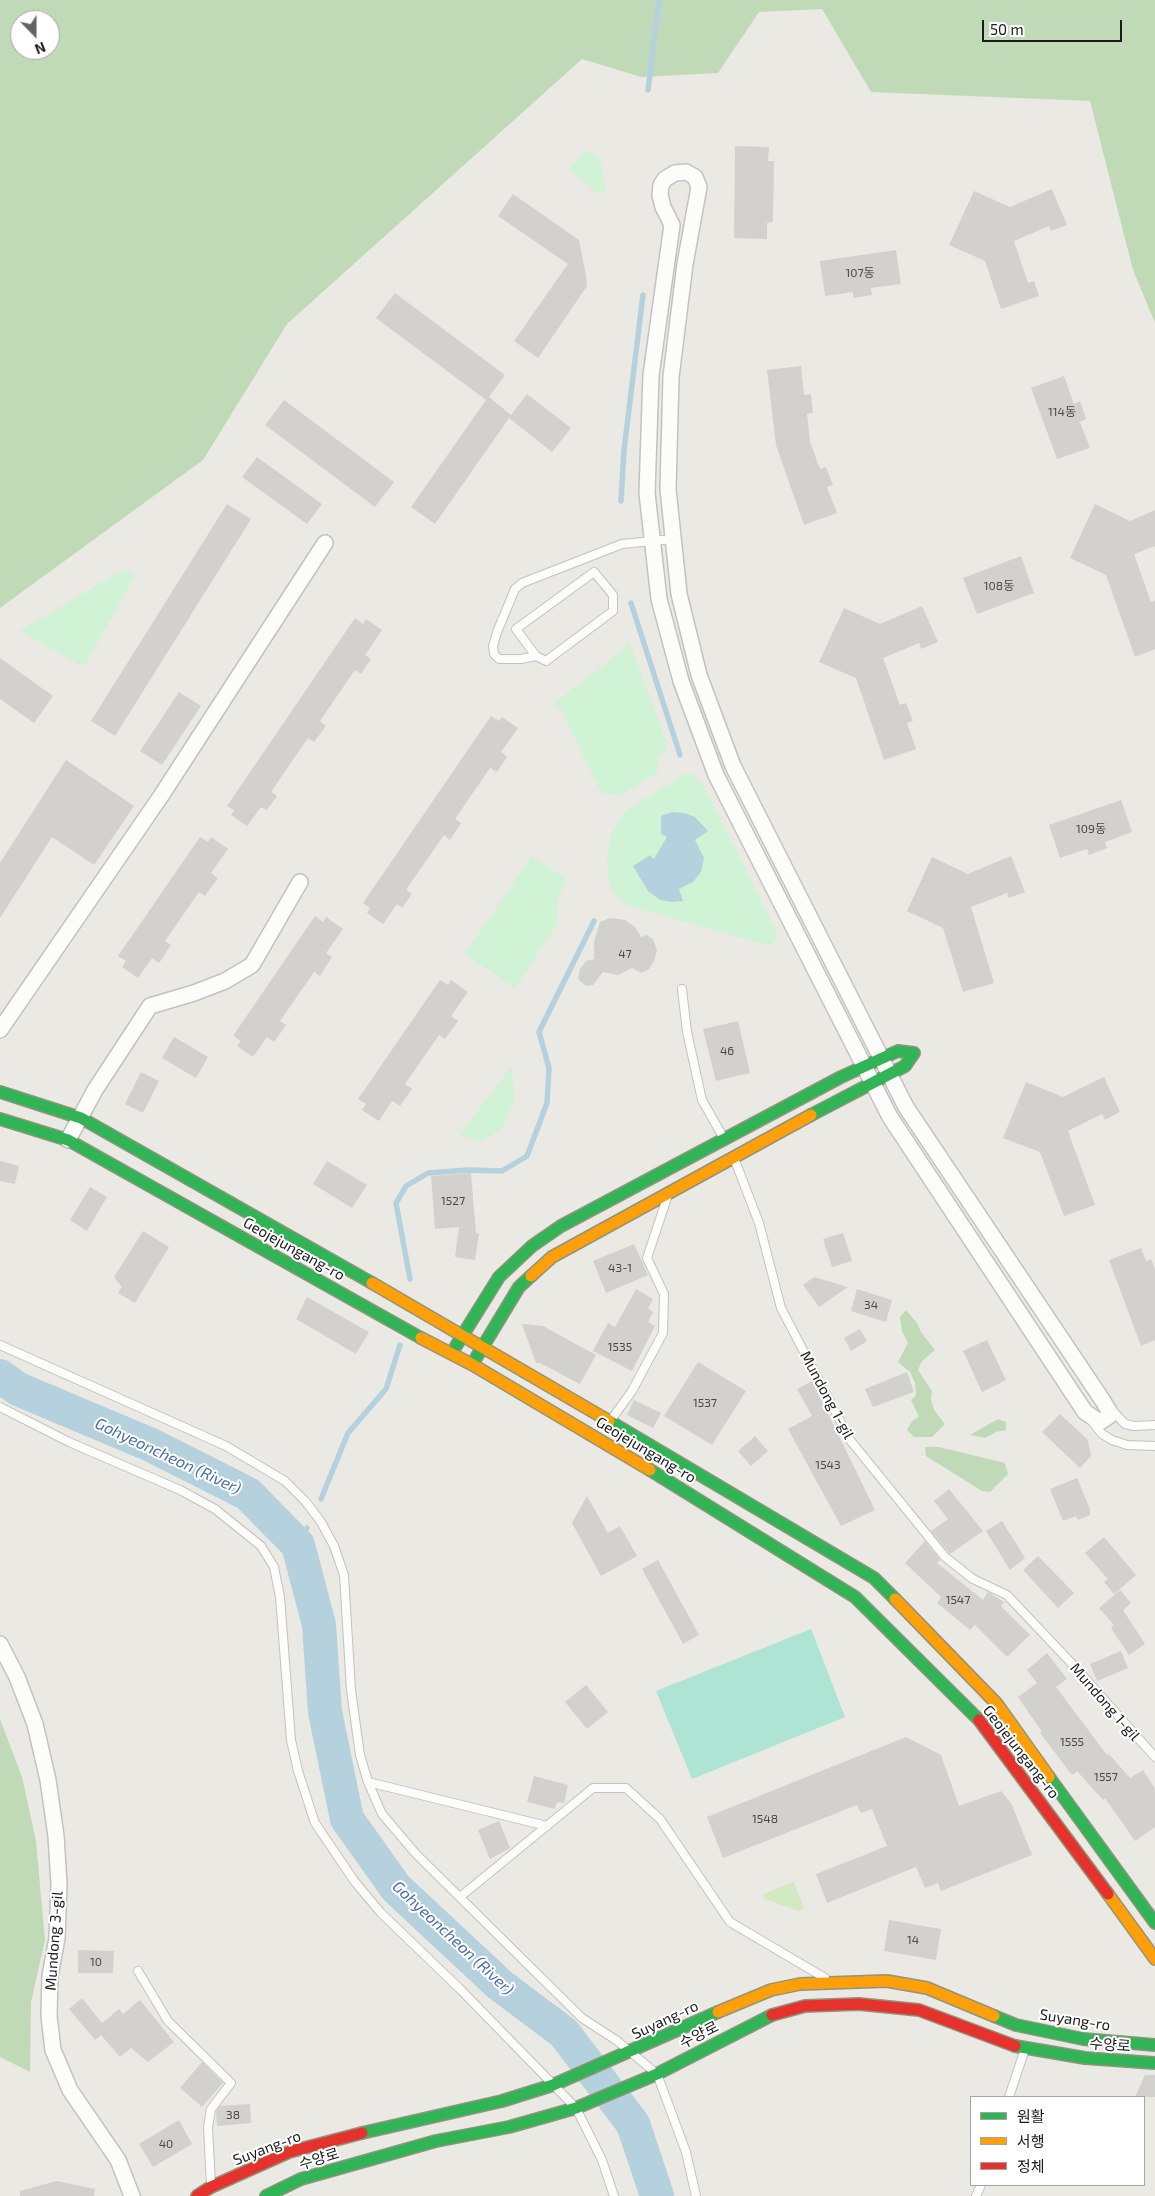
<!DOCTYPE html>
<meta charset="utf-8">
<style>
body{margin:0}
#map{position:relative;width:1155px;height:2196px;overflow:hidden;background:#eae9e4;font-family:"Exo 2","Noto Sans KR",sans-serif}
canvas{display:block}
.legend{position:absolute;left:970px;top:2096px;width:175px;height:90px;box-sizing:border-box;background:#fff;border:1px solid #a4a4a4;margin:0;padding:6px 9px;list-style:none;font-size:15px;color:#1b1b1b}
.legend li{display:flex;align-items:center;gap:10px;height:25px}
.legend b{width:25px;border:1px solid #a4a4a4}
.north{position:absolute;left:10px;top:10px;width:50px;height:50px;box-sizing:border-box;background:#fff;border:1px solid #a4a4a4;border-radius:50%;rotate:158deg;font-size:14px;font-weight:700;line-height:20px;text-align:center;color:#1b1b1b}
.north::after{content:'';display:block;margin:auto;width:18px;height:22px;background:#636361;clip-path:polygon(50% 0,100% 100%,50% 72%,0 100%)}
.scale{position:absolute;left:982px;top:20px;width:140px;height:22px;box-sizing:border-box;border:2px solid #1b1b1b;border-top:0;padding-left:6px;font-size:15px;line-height:18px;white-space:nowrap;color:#1b1b1b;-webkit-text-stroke:4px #fff;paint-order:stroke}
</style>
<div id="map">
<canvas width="1155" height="2196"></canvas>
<ul class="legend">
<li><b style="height:6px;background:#30b455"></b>원활</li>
<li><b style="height:6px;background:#ff9f0a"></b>서행</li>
<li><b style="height:6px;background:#e5322d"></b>정체</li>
</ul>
<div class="north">N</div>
<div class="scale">50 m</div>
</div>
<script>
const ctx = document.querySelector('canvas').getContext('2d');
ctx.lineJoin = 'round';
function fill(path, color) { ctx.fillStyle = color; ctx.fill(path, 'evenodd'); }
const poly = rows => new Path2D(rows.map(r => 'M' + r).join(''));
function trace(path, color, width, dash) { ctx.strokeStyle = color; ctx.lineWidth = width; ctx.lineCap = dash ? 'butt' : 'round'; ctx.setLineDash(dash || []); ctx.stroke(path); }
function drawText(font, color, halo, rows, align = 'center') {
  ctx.font = font + ' "Exo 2","Noto Sans KR",sans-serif'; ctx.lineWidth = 4; ctx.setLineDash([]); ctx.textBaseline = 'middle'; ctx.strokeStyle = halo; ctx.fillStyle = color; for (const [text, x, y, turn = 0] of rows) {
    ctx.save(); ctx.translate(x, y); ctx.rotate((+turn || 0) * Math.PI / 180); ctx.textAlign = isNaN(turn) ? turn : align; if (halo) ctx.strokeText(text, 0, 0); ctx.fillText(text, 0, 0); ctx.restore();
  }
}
const grass = poly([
 [794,1882,804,1908,798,1911,765,1899,763,1894]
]);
const forest = poly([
 [0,0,1155,0,1155,323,1133,270,1090,101,871,92,822,9,759,12,718,73,641,77,582,59,287,324,203,460,0,608],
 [20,20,50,20,50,50,20,50],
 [906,1310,917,1323,921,1332,935,1350,922,1361,918,1370,932,1391,931,1399,934,1410,945,1424,932,1437,914,1437,907,1430,912,1421,919,1417,911,1400,916,1395,915,1383,910,1372,898,1362,908,1343,902,1331,900,1317],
 [998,1419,1006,1422,1006,1430,996,1432,985,1438,970,1435],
 [925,1447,939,1447,1005,1463,1008,1474,990,1492,982,1491,926,1456],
 [0,1719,22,1777,36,1841,45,1940,31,2002,30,2072,0,2057]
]);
const park = poly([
 [585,151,599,156,606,188,600,195,569,170],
 [128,571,134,577,84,667,20,631,116,574],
 [629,641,667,744,665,751,659,755,657,773,620,795,601,793,561,710,554,703,618,654],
 [690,774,697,777,705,789,776,930,778,937,770,946,639,909,624,903,614,894,608,878,607,860,611,835,624,812,684,775],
 [532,856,566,879,557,902,557,924,515,988,465,954],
 [511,1067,515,1099,502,1129,480,1141,460,1135]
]);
const pitch = poly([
 [811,1629,845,1717,692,1779,656,1691]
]);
const water = poly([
 [672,812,684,813,695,817,708,831,695,840,704,858,701,872,693,882,679,889,683,901,672,902,660,900,648,891,633,866,650,855,654,859,667,837,661,834,661,816]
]);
const stream = poly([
 [648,90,659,0],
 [621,501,624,450,643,295],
 [631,603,680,755],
 [410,1279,396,1203,406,1186,428,1173,468,1170,502,1171,527,1156,547,1103,549,1068,539,1032,594,921],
 [321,1499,348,1433,386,1389,400,1345],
 [298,1545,307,1528]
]);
const river = poly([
 [0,1376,18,1389,151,1445,248,1494,298,1545,319,1625,325,1712,347,1819,396,1888,500,1985,564,2033,633,2124,657,2196]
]);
const building = poly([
 [735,146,769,147,768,161,774,161,773,222,767,223,767,239,734,238],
 [1052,189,1067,225,1051,231,1049,226,1014,241,1028,283,1034,281,1039,296,1001,309,985,261,949,245,974,191,1010,207],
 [513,194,579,240,586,276,587,286,538,358,514,341,568,264,498,216],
 [896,250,901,284,871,288,872,295,853,298,853,292,825,296,820,261],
 [395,293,505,375,489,397,511,415,527,394,571,428,552,452,509,418,435,524,411,507,486,400,376,318],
 [801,366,804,395,811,394,813,413,807,414,810,442,820,469,826,467,833,485,827,487,837,513,804,525,776,445,767,370],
 [1064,376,1074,404,1080,401,1086,419,1080,422,1090,448,1057,459,1031,388],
 [284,400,394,482,375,507,265,425],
 [257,457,322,504,307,524,242,477],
 [227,504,251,519,115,736,91,721],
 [1095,504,1130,521,1155,510,1155,546,1134,554,1151,602,1155,600,1155,649,1135,657,1106,575,1070,558],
 [1021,556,1034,593,977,614,963,578],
 [922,606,938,642,921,649,919,643,883,658,900,705,906,703,913,721,907,723,916,749,884,760,856,678,819,662,844,608,880,624],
 [355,618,363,624,366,619,382,630,365,655,371,659,361,674,355,670,320,721,326,726,314,742,308,738,271,792,277,796,267,810,261,807,247,826,231,815,234,810,227,806],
 [0,658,53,696,34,723,0,699],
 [179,692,201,706,162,765,140,751],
 [491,716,499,721,502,717,518,728,501,752,507,757,497,772,490,768,455,819,461,823,450,840,444,835,406,890,412,894,402,908,397,904,383,924,367,913,370,908,363,903],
 [66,760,134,806,94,865,52,837,0,918,0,863],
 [1121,800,1132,832,1105,842,1107,848,1089,855,1087,849,1060,858,1049,825],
 [200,837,208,842,211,837,228,849,211,873,218,878,205,896,199,892,165,941,171,945,159,963,152,958,138,978,122,967,126,961,118,956],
 [1011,856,1025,892,1009,898,1007,893,971,907,994,983,963,992,943,928,907,911,932,857,968,874],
 [315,916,323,922,326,917,343,929,326,953,332,957,320,976,314,972,280,1021,286,1025,274,1042,267,1037,253,1057,237,1046,241,1041,233,1036],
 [610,918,625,920,635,927,641,937,647,935,653,939,657,950,654,961,649,969,641,973,632,968,618,975,603,972,593,985,586,986,578,979,580,969,586,961,594,959,594,942,600,922],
 [440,980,448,985,451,980,468,992,451,1016,458,1021,445,1039,439,1035,405,1084,412,1089,400,1106,392,1101,379,1121,362,1110,366,1104,358,1099],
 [738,1021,750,1073,716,1081,703,1029],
 [174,1037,208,1057,196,1078,162,1058],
 [141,1072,159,1081,143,1113,125,1104],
 [1104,1077,1120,1112,1105,1120,1102,1114,1068,1131,1095,1205,1064,1216,1040,1152,1003,1138,1026,1082,1063,1097],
 [0,1161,19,1166,15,1184,0,1181],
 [327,1161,367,1185,352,1208,313,1184],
 [471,1173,476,1233,479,1234,475,1260,455,1257,459,1227,435,1229,431,1176],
 [90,1187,107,1197,87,1231,70,1220],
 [143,1231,169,1247,135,1303,118,1293,122,1287,114,1277],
 [843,1233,852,1261,832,1267,823,1239],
 [634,1244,648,1275,606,1293,593,1261],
 [1141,1248,1146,1261,1151,1259,1155,1269,1155,1340,1141,1346,1109,1260],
 [814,1277,848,1287,819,1307,803,1285],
 [636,1289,653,1299,648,1308,653,1312,648,1322,655,1326,632,1371,593,1351,608,1323,615,1327],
 [857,1289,892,1300,886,1322,851,1311],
 [307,1297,369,1332,356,1354,296,1319],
 [522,1324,543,1326,596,1355,580,1384,540,1363,536,1363],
 [860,1329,867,1341,851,1351,844,1338],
 [987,1340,1006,1380,982,1392,963,1351],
 [698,1362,746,1391,712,1445,664,1416],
 [907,1372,914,1392,873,1407,865,1389],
 [812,1381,875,1510,841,1526,788,1429,812,1416,797,1389],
 [634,1400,661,1413,653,1428,627,1415],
 [1060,1414,1088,1440,1091,1456,1080,1468,1042,1432],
 [755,1436,768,1451,751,1466,738,1451],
 [1077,1478,1090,1509,1090,1515,1078,1520,1076,1516,1063,1521,1050,1489],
 [949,1489,983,1531,950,1554,931,1531,948,1519,934,1501],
 [587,1496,608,1533,620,1526,637,1556,601,1576,572,1523],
 [1002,1521,1025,1558,1010,1570,986,1531],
 [1104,1537,1136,1575,1114,1594,1104,1582,1108,1579,1085,1553],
 [925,1541,940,1560,937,1563,983,1600,988,1592,1004,1602,1001,1606,1030,1635,1007,1657,975,1625,970,1630,937,1603,941,1597,905,1563],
 [1038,1556,1074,1593,1058,1608,1023,1570],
 [658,1560,699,1635,683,1644,642,1569],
 [1120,1590,1131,1603,1123,1610,1145,1644,1129,1655,1111,1628,1114,1625,1099,1608],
 [1121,1651,1128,1668,1097,1681,1090,1664],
 [1047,1653,1067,1679,1056,1687,1107,1755,1109,1754,1130,1778,1143,1770,1155,1789,1155,1827,1135,1841,1105,1798,1103,1800,1077,1771,1072,1775,1040,1733,1042,1732,1018,1697,1037,1683,1027,1670],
 [586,1685,608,1712,587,1729,565,1702],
 [906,1737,941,1755,959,1806,1001,1791,1011,1803,1032,1855,941,1891,938,1883,925,1888,916,1867,827,1903,816,1874,887,1846,872,1809,861,1813,857,1805,723,1858,707,1817],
 [534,1776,568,1785,564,1803,557,1802,555,1809,527,1802],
 [499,1821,510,1848,490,1859,478,1830],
 [889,1920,941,1929,936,1960,884,1951],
 [78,1950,114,1951,113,1973,78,1973],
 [82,1998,102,2023,119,2009,123,2014,140,2000,174,2042,148,2062,131,2048,120,2057,101,2035,95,2040,69,2009],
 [202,2062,223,2083,202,2107,180,2088],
 [1145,2075,1155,2075,1155,2097,1135,2097],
 [250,2104,251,2123,217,2126,216,2111,220,2106],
 [179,2120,192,2144,153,2167,139,2144],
 [57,2181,95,2189,94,2196,20,2196,20,2191]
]);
const lane = poly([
 [536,656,516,629,594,572,613,595,613,611,546,661,536,656,521,659,499,659,494,654,493,646,497,632,515,589,522,583,622,544,673,539],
 [682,989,687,1032,702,1100,723,1137],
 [734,1158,759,1223,781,1308,850,1440,945,1557,973,1579,1007,1595,1076,1668,1155,1757],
 [0,1345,226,1446,285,1481,306,1502,321,1522,334,1546,344,1575,351,1690,360,1755,368,1782,382,1814,416,1854,582,2018,616,2040,657,2074,686,2152,696,2196],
 [0,1407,69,1442,180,1490,215,1509,261,1546,274,1567,280,1597,291,1740,298,1771,315,1823,355,1882,381,1913,460,1989,576,2108,602,2160,614,2196],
 [1109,1407,1125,1424,1134,1426,1155,1425],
 [611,1420,632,1391,663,1333,664,1294,647,1258,667,1198],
 [1091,1420,1102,1434,1112,1440,1127,1445,1155,1446],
 [368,1782,547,1826],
 [460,1897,593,1788,626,1788,660,1819,730,1922,825,1978],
 [138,1971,168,2021,231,2083,211,2109,208,2127,211,2185],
 [1009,2097,1025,2049],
 [976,2196,981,2185]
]);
const street = poly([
 [686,172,695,177,699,187,685,264,671,377,668,489,679,594,699,675,733,766,906,1107,1103,1401,1109,1411,1109,1416,1100,1422,1085,1412,890,1117,716,775,681,681,659,599,647,493,651,375,672,225,663,207,660,195,661,185,665,179,675,173,686,172],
 [0,1030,161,796,325,543],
 [68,1140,95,1090,150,1006,194,993,225,981,252,965,300,882],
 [0,1644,17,1677,35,1724,48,1780,56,1836,59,1884,57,1938,50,1976,49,2016,53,2050,70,2090,118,2160,132,2196]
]);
const fast = poly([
 [0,1092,81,1118,372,1283],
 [0,1119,68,1140,421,1338],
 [456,1346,499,1277,532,1246,561,1226,841,1077,898,1051,914,1053,905,1066,811,1115],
 [476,1358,519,1287,531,1276],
 [609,1421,874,1578,895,1599],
 [650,1470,855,1597,979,1720],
 [1049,1777,1155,1923],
 [994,2016,1016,2025,1083,2039,1155,2045],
 [1015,2046,1085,2058,1155,2063],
 [362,2133,502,2101,553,2085,718,2012],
 [266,2196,301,2179,436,2141,509,2127,576,2108,657,2074,772,2015]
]);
const slow = poly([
 [531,1276,552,1257,811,1115],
 [372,1283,609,1421],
 [421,1338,473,1365,650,1470],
 [895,1599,997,1704,1049,1777],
 [1108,1894,1155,1959],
 [718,2012,771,1990,800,1984,887,1981,927,1988,994,2016]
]);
const jam = poly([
 [979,1720,1108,1894],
 [772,2015,805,2006,859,2004,919,2010,1015,2046],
 [197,2196,211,2187,289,2152,362,2133]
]);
const numberNames = [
 ["107동",860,273],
 ["114동",1062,412],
 ["108동",999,586],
 ["109동",1091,829],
 ["47",625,954],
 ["46",727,1051],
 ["1527",453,1201],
 ["43-1",620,1268],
 ["34",871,1305],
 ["1535",620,1347],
 ["1537",705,1403],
 ["1543",828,1465],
 ["1547",958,1600],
 ["1555",1072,1742],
 ["1557",1106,1777],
 ["1548",765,1819],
 ["14",913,1940],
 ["10",96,1962],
 ["38",233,2115],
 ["40",166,2144]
];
const streetNames = [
 ["Geojejungang-ro",294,1249,29],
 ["Mundong 1-gil",827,1395,62],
 ["Geojejungang-ro",646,1450,31],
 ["Mundong 1-gil",1105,1702,49],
 ["Geojejungang-ro",1021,1752,52],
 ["Mundong 3-gil",54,1941,-86],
 ["Suyang-ro",665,2020,-25],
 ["Suyang-ro",1075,2020,9],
 ["수양로",699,2035,-27],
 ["수양로",1110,2045,4],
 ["Suyang-ro",267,2148,-21],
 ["수양로",319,2159,-17]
];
const waterNames = [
 ["Gohyeoncheon (River)",168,1456,25],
 ["Gohyeoncheon (River)",453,1938,43]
];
fill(grass, '#d2e9c1');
fill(forest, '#c0dab8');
fill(park, '#d0f2d5');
fill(pitch, '#aee4d3');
fill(water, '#b6d1de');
trace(stream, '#b6d1de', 5.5);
trace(river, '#b6d1de', 34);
fill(building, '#d2d1cd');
trace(lane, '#c2c2c0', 10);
trace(street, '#c2c2c0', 18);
trace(fast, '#8f947c', 14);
trace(slow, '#8f947c', 14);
trace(jam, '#8f947c', 14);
trace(lane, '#fcfcfb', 8);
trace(street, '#fcfcfb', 15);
trace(fast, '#30b455', 11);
trace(slow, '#ff9f0a', 11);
trace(jam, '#e5322d', 11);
drawText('12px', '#494848', null, numberNames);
drawText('15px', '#1b1b1b', '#fff', streetNames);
drawText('italic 16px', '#476dac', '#fff', waterNames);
</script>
